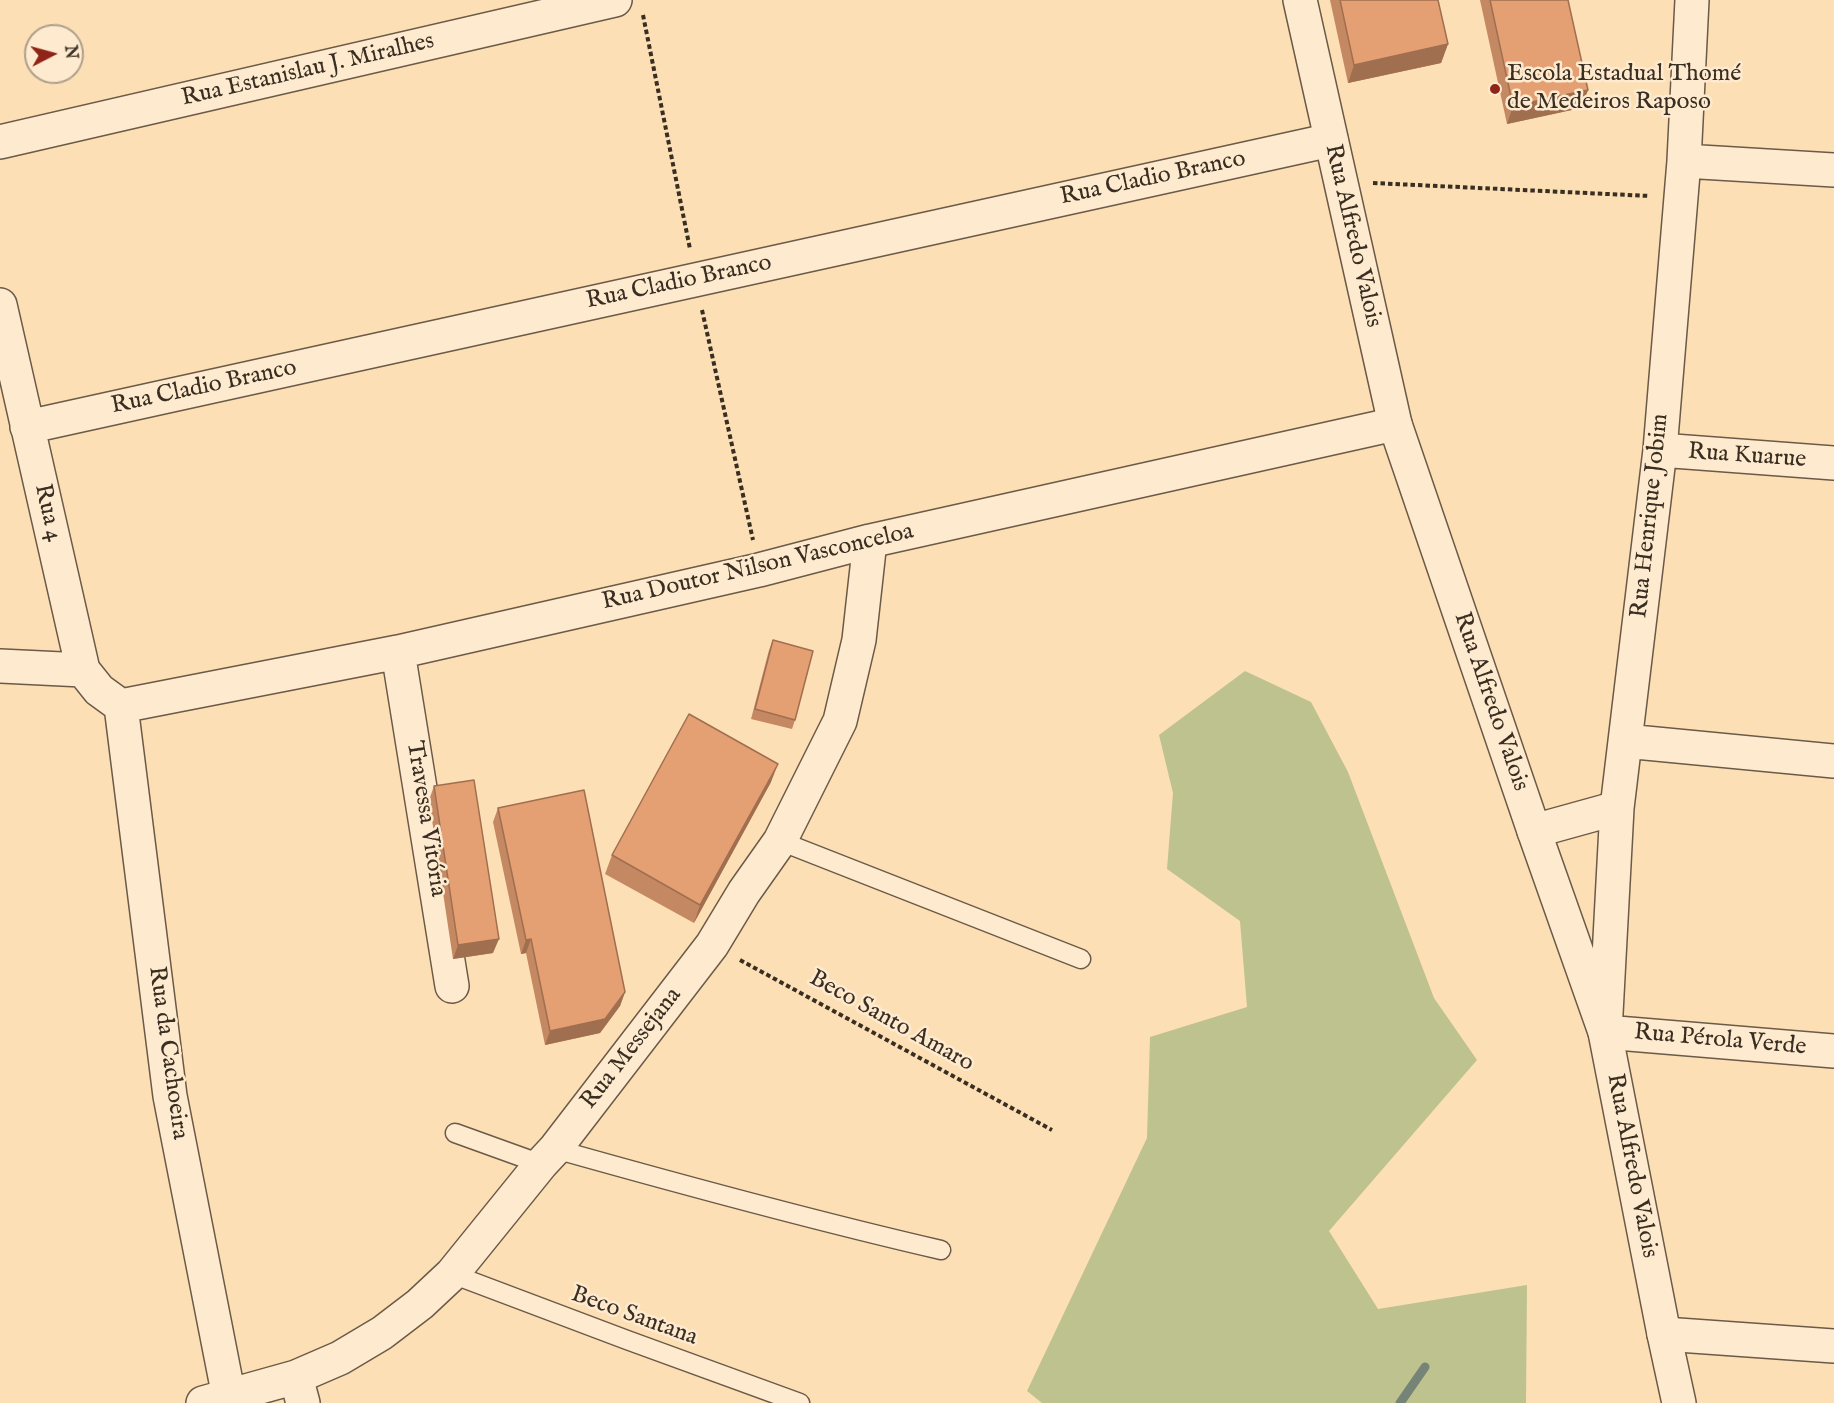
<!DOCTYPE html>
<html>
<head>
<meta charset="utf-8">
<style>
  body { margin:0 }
  #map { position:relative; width:1834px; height:1403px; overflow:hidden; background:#fddfb5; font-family:"IM FELL English",serif }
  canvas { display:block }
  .north { position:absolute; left:24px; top:24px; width:60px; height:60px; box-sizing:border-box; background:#feeacf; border:2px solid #af9f8a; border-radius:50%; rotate:84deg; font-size:16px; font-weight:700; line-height:24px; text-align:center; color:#392e22 }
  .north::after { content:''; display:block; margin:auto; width:21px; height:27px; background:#8f2418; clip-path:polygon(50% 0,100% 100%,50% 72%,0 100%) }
</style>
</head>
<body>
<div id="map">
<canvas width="1834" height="1403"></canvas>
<div class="north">N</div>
</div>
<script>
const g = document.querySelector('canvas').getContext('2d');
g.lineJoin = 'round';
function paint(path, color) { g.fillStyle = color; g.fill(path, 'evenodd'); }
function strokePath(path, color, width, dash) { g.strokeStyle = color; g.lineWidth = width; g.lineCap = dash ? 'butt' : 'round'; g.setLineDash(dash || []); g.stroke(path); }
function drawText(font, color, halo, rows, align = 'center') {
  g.font = font + ' "IM FELL English",serif'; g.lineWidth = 5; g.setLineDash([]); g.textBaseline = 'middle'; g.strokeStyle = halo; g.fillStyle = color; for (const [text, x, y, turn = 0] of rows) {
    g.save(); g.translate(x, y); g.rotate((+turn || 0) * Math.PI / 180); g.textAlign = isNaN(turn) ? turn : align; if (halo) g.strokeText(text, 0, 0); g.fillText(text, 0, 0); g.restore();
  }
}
const green = new Path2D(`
  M 1245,671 L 1311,702 L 1348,772 L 1434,998 L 1477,1060 L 1329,1231 L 1378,1309 L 1527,1285 L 1526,1403 L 1042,1403 L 1027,1391 L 1147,1138 L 1150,1037 L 1247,1007 L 1240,921 L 1167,869 L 1173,793 L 1159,735 Z`);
const stream = new Path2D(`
  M 1400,1403 L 1425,1367`);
const path = new Path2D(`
  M 643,15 L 690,249
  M 1373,183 L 1650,196
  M 702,310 L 753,540
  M 740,960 L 1052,1130`);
const service = new Path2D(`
  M 780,841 L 1081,959
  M 455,1133 L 541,1164
  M 555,1149 C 683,1185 811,1220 941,1250
  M 452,1274 L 627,1340 L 800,1403`);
const minor = new Path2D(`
  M 1692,0 L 1684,161 L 1660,450 L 1617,808 L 1605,1032 L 1834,1051
  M 0,142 L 615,0
  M 1684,161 L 1834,170
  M 0,305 L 83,670 L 99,690 L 121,706
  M 27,427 L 1331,140
  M 1660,450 L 1834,463
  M 398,652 L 452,986
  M 0,666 L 83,670
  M 121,706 L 398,652 L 759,570 L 870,541 L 1395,424
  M 121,706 L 170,1096 L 229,1397
  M 1625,741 L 1834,761
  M 1534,831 L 1617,808
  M 1664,1334 L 1834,1346
  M 296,1377 L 303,1403
  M 203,1403 L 296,1377 L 340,1358 L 382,1333 L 420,1304 L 452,1274 L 541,1164 L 555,1149 L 712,945 L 744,892 L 780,841 L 840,721 L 859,640 L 870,541`);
const tertiary = new Path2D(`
  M 1300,0 L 1395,424 L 1534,831 L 1605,1032 L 1664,1334 L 1679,1403`);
const wall = new Path2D(`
  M 1330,0 L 1438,0 L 1448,44 L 1441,63 L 1348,83 Z
  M 1480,0 L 1568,0 L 1588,90 L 1581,108 L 1507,124 Z
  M 773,640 L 795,720 L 792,729 L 751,719 L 769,650 Z
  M 771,782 L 694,923 L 605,874 L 612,855 Z
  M 434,786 L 493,953 L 453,959 L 429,800 Z
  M 498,808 L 625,992 L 620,1006 L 600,1033 L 545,1045 L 526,953 L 521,954 L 493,822 Z`);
const shadedWall = new Path2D(`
  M 1448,44 L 1441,63 L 1348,83 L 1354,65 Z
  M 1588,90 L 1581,108 L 1507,124 L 1513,106 Z
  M 778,764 L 771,782 L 694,923 L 700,905 Z
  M 499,939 L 493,953 L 453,959 L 458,945 Z
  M 531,939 L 526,953 L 521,954 L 526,940 Z
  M 625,992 L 620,1006 L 600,1033 L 545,1045 L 550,1031 Z`);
const building = new Path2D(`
  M 1340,0 L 1438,0 L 1448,44 L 1354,65 Z
  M 1490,0 L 1568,0 L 1588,90 L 1513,106 Z
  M 773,640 L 813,651 L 795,720 L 755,709 Z
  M 689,714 L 778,764 L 700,905 L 612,855 Z
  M 474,780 L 499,939 L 458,945 L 434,786 Z
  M 584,790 L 625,992 L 605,1019 L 550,1031 L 531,939 L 526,940 L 498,808 Z`);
const markers = [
  [1495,89,6,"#8f2418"]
];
const streetNames = [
  ["Rua Estanislau J. Miralhes",308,71,-13],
  ["Rua Cladio Branco",1153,179,-12],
  ["Rua Alfredo Valois",1352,236,77],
  ["Rua Cladio Branco",679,283,-12],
  ["Rua Cladio Branco",204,388,-12],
  ["Rua Kuarue",1747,457,4],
  ["Rua 4",47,513,77],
  ["Rua Henrique Jobim",1651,516,-84],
  ["Rua Doutor Nilson Vasconceloa",758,568,-13],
  ["Rua Alfredo Valois",1490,702,71],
  ["Travessa Vitória",425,819,81],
  ["Beco Santo Amaro",891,1022,29],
  ["Rua Pérola Verde",1720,1041,5],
  ["Rua Messejana",632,1049,-52],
  ["Rua da Cachoeira",167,1053,82],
  ["Rua Alfredo Valois",1631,1166,79],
  ["Beco Santana",634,1317,20]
];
const poiNames = [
  ["Escola Estadual Thomé",1507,75],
  ["de Medeiros Raposo",1507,103]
];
paint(green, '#bdc28f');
strokePath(stream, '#768377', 9);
strokePath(service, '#6a5a47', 21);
strokePath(minor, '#6a5a47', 36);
strokePath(tertiary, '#6a5a47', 36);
strokePath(path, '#392e22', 4, [4.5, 3]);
strokePath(service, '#feeacf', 18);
strokePath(minor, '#feeacf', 33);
strokePath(tertiary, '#feeacf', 33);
paint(wall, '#c48962');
paint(shadedWall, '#a06f50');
paint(building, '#e49f72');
strokePath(building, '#a06f50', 1.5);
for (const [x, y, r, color] of markers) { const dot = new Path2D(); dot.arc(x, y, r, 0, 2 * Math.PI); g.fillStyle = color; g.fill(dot); strokePath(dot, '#feeacf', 2); }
drawText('24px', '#392e22', '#feeacf', streetNames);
drawText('24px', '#392e22', '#feeacf', poiNames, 'left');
</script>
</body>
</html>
